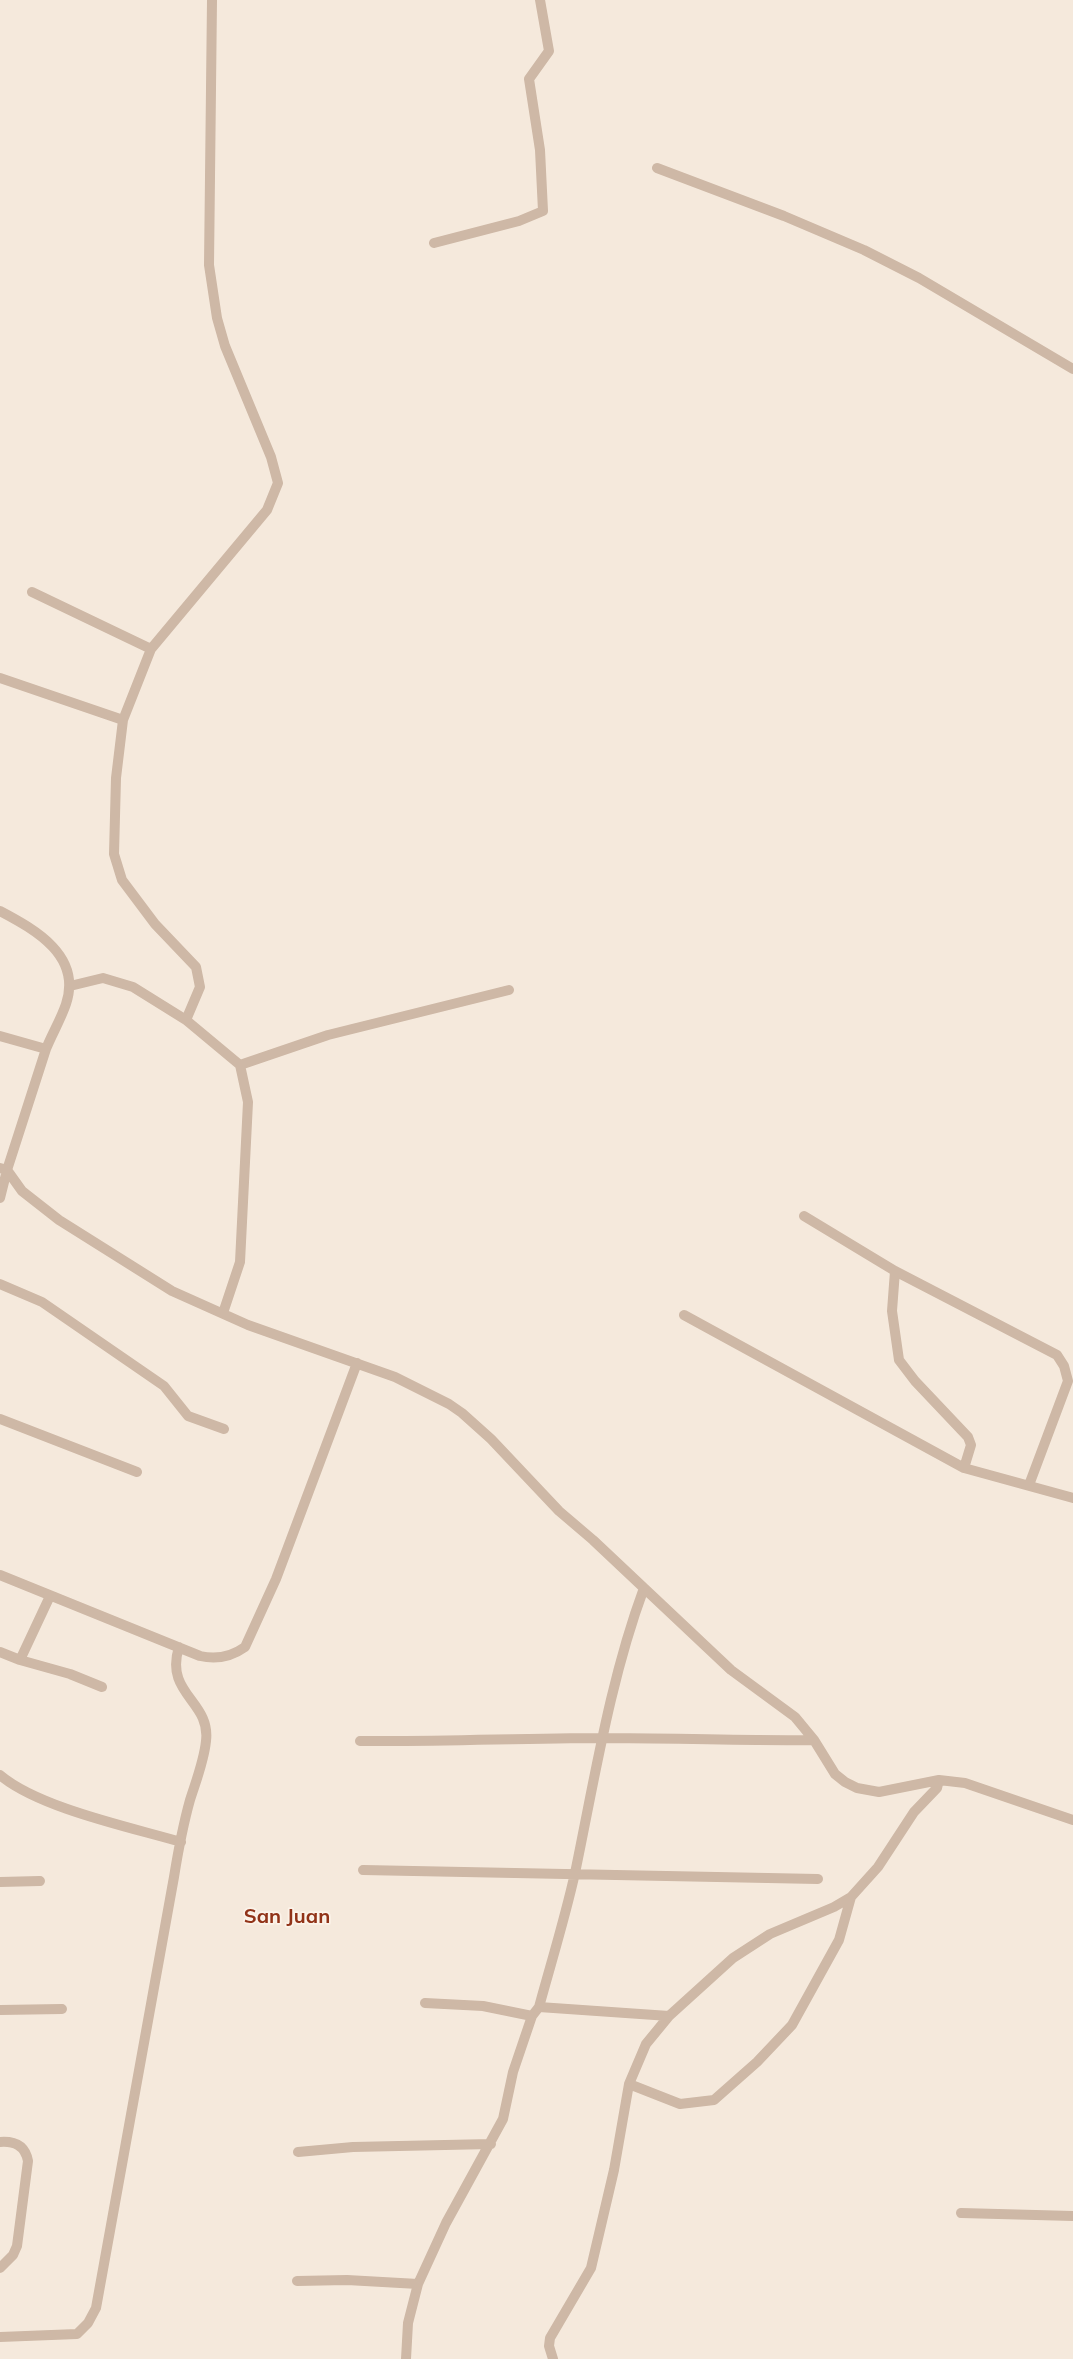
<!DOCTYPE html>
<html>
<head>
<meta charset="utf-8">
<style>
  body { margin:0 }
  canvas { display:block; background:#f5e9dc }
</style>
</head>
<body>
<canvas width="1073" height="2359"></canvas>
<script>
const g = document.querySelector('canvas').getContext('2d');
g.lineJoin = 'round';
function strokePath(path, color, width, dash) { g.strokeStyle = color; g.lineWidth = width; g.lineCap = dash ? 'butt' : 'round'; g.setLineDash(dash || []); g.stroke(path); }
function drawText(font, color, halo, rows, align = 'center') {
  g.font = font + ' Mulish,sans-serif'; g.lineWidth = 3.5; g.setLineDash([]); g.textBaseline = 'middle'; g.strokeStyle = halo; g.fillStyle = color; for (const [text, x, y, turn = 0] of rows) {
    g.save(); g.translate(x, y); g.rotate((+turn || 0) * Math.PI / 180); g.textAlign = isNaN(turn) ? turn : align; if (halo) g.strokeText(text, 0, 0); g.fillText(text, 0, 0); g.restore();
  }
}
const street = new Path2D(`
  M 657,168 L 784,216 L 864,250 L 919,278 L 1073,369
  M 434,243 L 519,221 L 543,211 L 540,150 L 529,79 L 549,51 L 540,0
  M 32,592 L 151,649
  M 0,678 L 123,720
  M 0,911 C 36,930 82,956 66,1004 C 61,1019 52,1034 46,1049 L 0,1036
  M 70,986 L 103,978 L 133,987 L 186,1020 L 240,1065 L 248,1102 L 240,1262 L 223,1313
  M 186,1020 L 200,987 L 196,967 L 155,924 L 122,880 L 114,854 L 116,778 L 123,720 L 151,649 L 267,510 L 278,483 L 271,457 L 225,346 L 217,318 L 209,265 L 212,0
  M 240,1065 L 328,1035 L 509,990
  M 0,1168 L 7,1170 L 22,1191 L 59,1220 L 172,1291 L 248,1325 L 395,1377 L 449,1404 L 462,1413 L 491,1439 L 559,1511 L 593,1540 L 731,1670 L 795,1717 L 814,1740 L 835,1774 L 845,1782 L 857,1788 L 879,1792 L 939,1780 L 965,1783 L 1073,1820
  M 0,1198 L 7,1170 L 46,1049
  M 804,1216 L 895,1271 L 1057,1355 L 1064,1366 L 1068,1381 L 1029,1485
  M 895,1271 L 892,1311 L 899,1360 L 915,1381 L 968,1437 L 971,1445 L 964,1468
  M 0,1284 L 42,1302 L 164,1386 L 188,1416 L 224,1429
  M 684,1315 L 964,1468 L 1073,1498
  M 0,1419 L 137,1472
  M 0,1575 L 200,1656 C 217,1660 231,1657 245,1647 L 276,1579 L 357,1363
  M 0,1652 L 20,1660 L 70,1674 L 102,1687
  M 20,1660 L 50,1596
  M 360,1741 C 441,1742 522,1738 602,1738 C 673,1738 743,1741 814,1740
  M 0,1775 C 39,1808 130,1827 181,1842
  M 363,1870 L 818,1879
  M 0,1882 L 40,1881
  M 425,2003 L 483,2006 L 532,2016
  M 539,2007 L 669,2016
  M 0,2010 L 62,2009
  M 629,2084 L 680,2104 L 714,2100 L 757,2062 L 792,2025 L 839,1940 L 851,1897
  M 0,2142 C 14,2141 25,2145 28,2161 L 17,2246 L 13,2255 L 0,2268
  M 298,2152 L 353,2147 L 491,2144
  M 961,2213 L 1073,2216
  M 297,2281 L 347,2280 L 418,2284
  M 0,2337 L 77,2334 L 88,2323 L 96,2308 C 122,2165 147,2021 174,1877 C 178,1852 183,1825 190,1800 C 196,1781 204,1761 206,1741 C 211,1701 164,1694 179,1647
  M 406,2359 L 408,2323 L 418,2284 L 446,2223 L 503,2119 L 513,2072 L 532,2016 L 539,2007 C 551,1963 565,1918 575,1873 C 595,1777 610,1680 644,1588
  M 553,2359 L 549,2346 L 550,2338 L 591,2268 L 614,2170 L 629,2084 L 646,2044 L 669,2016 L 733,1958 L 770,1934 L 834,1907 L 851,1897 L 878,1867 L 914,1812 L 937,1788 L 939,1780`);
const townNames = [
  ["San Juan",287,1917]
];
strokePath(street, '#ceb8a6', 10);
drawText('bold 20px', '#913318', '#fcf3e9', townNames);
</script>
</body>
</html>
